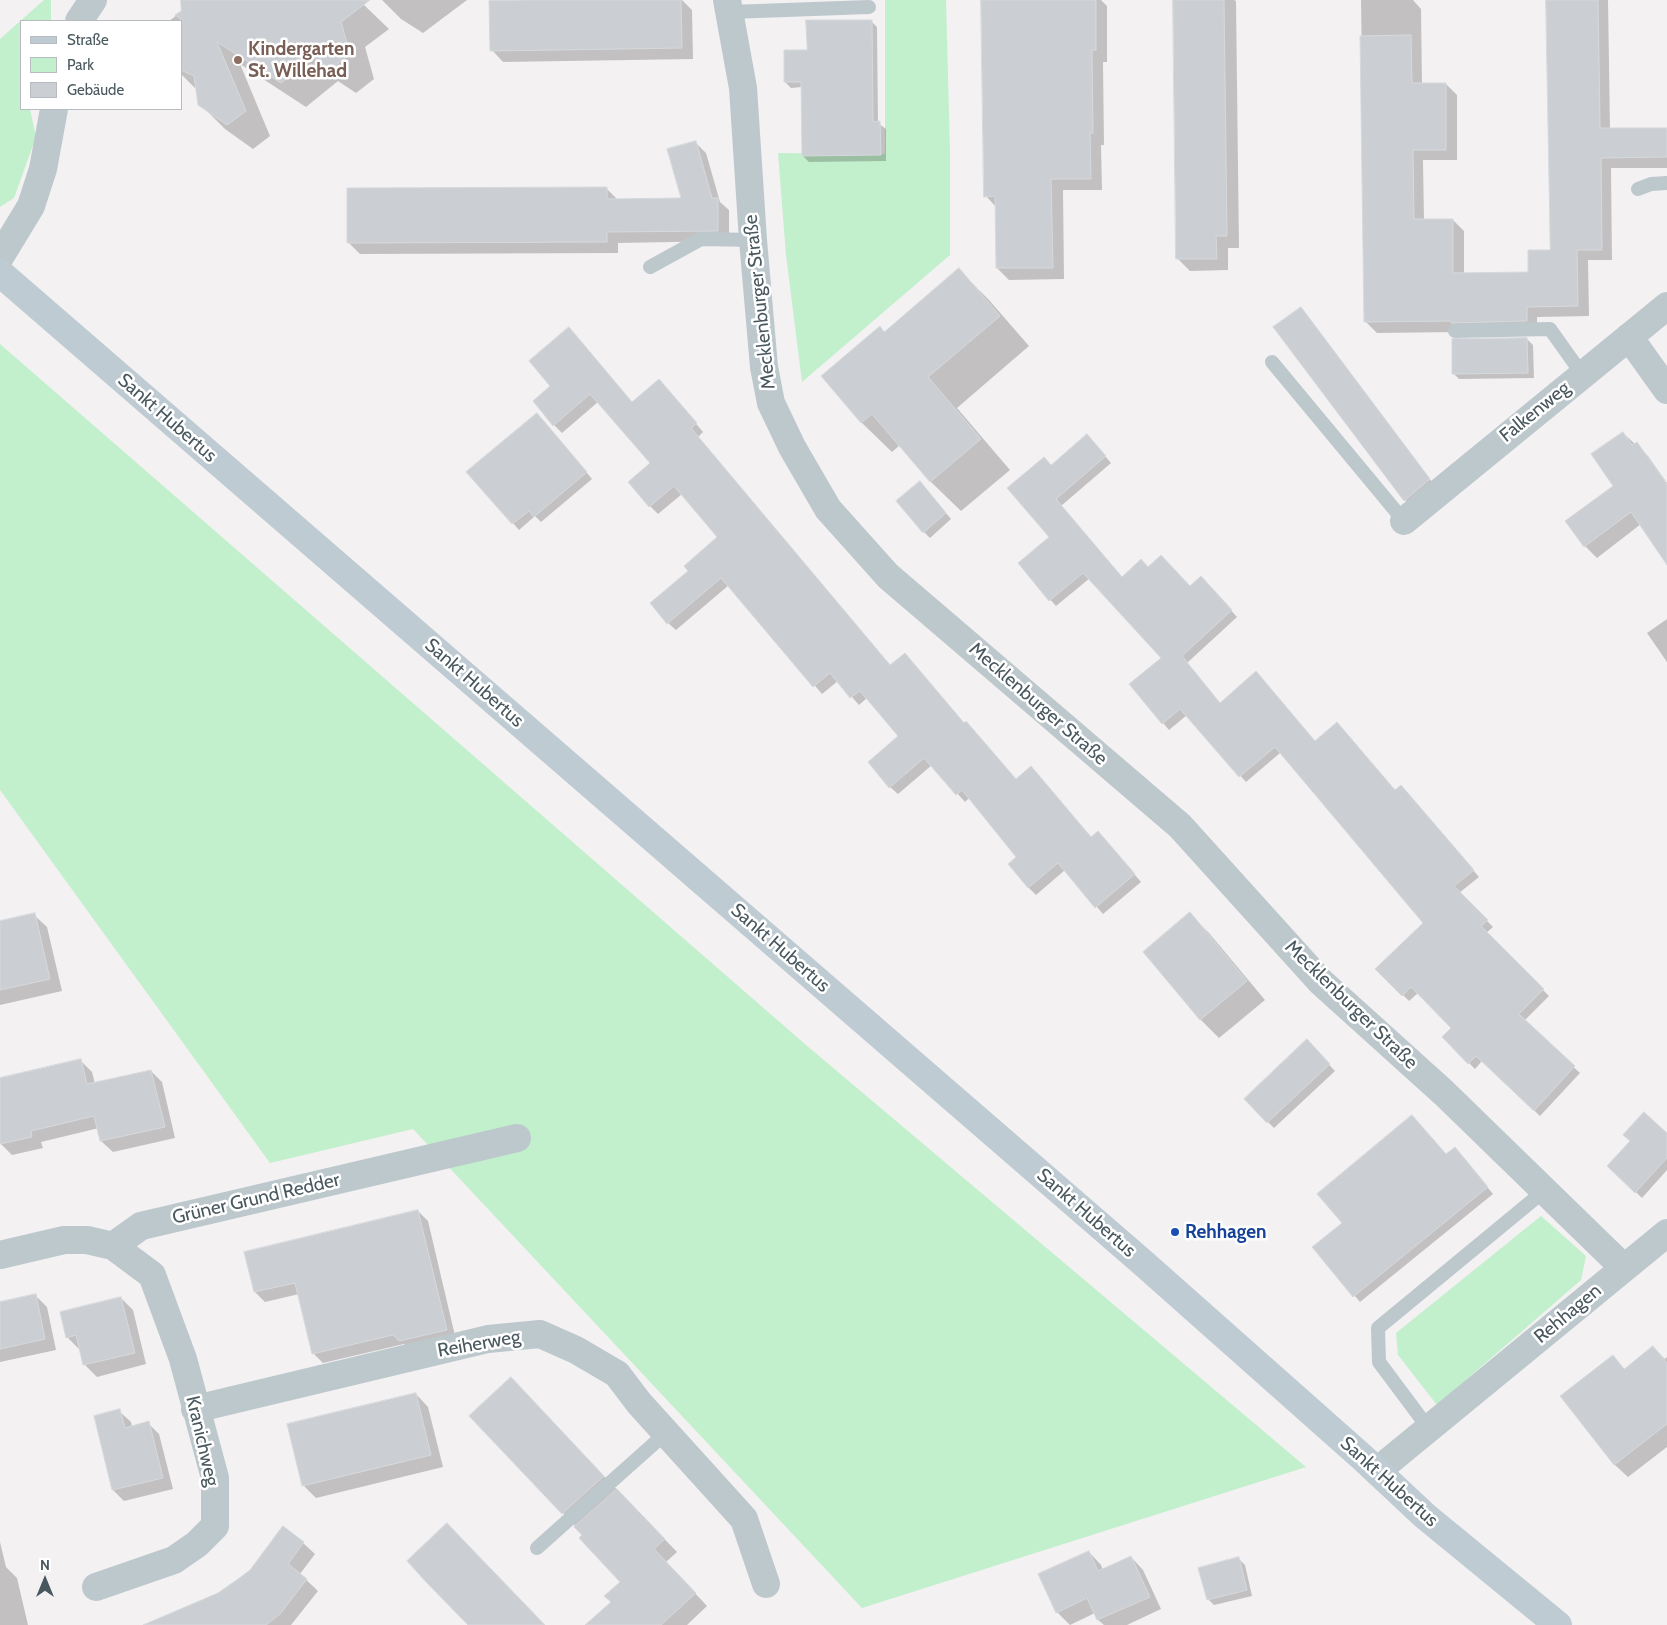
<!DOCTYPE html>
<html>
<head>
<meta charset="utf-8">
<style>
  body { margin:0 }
  #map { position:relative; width:1667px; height:1625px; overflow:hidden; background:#f3f1f2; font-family:Cabin,sans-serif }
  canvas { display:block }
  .legend { position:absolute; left:20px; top:20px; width:162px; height:90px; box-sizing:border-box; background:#fff; border:1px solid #b6bcbf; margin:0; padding:6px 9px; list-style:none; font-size:15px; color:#49585e }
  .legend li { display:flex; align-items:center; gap:10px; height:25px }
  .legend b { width:25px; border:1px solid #b6bcbf }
  .north { position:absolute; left:20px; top:1555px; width:50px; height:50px; -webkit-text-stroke:4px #fff; paint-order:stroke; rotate:0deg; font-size:14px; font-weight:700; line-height:20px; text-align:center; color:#49585e }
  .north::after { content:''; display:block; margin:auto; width:18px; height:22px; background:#49585e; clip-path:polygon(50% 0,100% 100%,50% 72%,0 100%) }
</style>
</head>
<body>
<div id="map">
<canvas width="1667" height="1625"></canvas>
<ul class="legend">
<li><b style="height:6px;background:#becbd2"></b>Straße</li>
<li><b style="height:14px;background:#c2efcc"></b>Park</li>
<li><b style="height:14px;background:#cbcfd3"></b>Gebäude</li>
</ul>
<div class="north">N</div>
</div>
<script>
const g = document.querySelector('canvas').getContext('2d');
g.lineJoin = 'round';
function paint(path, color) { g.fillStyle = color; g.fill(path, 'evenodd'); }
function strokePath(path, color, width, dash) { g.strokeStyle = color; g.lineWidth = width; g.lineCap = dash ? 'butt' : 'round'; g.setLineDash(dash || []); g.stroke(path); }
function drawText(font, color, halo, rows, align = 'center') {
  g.font = font + ' Cabin,sans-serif'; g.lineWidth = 5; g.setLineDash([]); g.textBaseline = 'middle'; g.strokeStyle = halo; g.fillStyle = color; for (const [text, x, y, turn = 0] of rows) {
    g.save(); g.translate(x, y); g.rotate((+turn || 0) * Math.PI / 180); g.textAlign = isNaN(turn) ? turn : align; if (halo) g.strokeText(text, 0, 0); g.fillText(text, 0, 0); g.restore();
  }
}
const green = new Path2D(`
  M 44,0 L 51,0 L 51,21 L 21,21 L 21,109 L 30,109 L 36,137 L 14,198 L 0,207 L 0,39 Z
  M 885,0 L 946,0 L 950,153 L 950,255 L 802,382 L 786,255 L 778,153 L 885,154 Z
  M 0,344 L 806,1045 L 1306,1467 L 862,1608 L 413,1129 L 270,1163 L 0,790 Z
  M 1541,1216 L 1586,1256 L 1581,1280 L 1437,1405 L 1398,1355 L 1396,1333 Z`);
const shadow = new Path2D(`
  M 197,0 L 357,0 L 364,5 L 389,29 L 365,47 L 374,79 L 356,93 L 338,81 L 306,107 L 240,64 L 270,136 L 253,149 L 225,129 L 200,104 L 196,89 L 181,74 L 181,21 L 169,21 Z
  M 382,0 L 467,0 L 423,33 L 401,19 Z
  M 593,0 L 682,0 L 692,10 L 693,59 L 503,62 L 492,50 Z
  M 983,0 L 1101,0 L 1107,6 L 1107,62 L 1103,62 L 1104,145 L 1101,145 L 1102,190 L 1063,190 L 1064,279 L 1009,280 L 997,268 L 996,207 L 986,196 Z
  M 1175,0 L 1234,0 L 1236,1 L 1239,248 L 1228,248 L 1228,270 L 1190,271 L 1178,259 Z
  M 1361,0 L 1413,0 L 1421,9 L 1422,84 L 1446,84 L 1457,95 L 1457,160 L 1423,160 L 1424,220 L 1453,220 L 1464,231 L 1464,274 L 1530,273 L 1551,252 L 1547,0 L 1608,0 L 1610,129 L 1667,129 L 1667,168 L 1611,168 L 1612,260 L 1588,260 L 1589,316 L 1537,317 L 1537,331 L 1377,333 L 1366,322 Z
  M 871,21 L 877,27 L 878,123 L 886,129 L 886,161 L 809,162 L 803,156 L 802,87 L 791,88 L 785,82 L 808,51 Z
  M 695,142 L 706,153 L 720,202 L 729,210 L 729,241 L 618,243 L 618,253 L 360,254 L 348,242 L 606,188 L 618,200 L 683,199 Z
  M 959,270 L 989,300 L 1029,346 L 957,408 L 1010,470 L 961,511 L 931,482 L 900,445 L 892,452 L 862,423 L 823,376 L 885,333 Z
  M 1301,308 L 1435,486 L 1411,506 L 1405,500 Z
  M 1527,339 L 1533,345 L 1534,378 L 1459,379 L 1453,373 Z
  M 531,361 L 632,403 L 666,388 L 703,432 L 698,437 L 891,666 L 905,654 L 965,724 L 1016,780 L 1031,768 L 1092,838 L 1098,832 L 1141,882 L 1103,914 L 1065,870 L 1036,895 L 1028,887 L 1018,857 L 969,798 L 965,802 L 932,765 L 898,794 L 890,787 L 900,737 L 867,698 L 859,705 L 838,681 L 822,694 L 729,585 L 676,630 L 668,623 L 690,571 L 719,538 L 682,494 L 658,514 L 650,506 L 630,482 L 651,464 L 598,402 L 562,433 L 554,425 L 552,387 Z
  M 543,420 L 592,479 L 541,522 L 535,516 L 519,530 L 468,472 Z
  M 1623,433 L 1648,456 L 1667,483 L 1667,537 L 1641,524 L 1597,558 L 1585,546 L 1615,486 Z
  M 1093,442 L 1111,463 L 1061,506 L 1123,578 L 1148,568 L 1190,588 L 1207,584 L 1237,617 L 1187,663 L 1221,704 L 1315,742 L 1395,791 L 1407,793 L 1479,877 L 1459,893 L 1493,927 L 1486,933 L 1549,996 L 1524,1021 L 1580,1073 L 1540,1116 L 1482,1061 L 1475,1069 L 1469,1063 L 1453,1028 L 1418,993 L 1409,1001 L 1377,969 L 1424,923 L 1280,753 L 1246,782 L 1187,715 L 1169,730 L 1131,685 L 1163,658 L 1090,578 L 1056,606 L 1019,564 L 1050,537 L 1051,466 Z
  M 926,489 L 951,519 L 930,538 L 924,532 Z
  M 1667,619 L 1667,662 L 1647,633 Z
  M 1190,914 L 1209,933 L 1265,1000 L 1219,1038 L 1201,1020 L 1144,952 Z
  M 34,915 L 47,927 L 62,991 L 0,1005 L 0,923 Z
  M 1307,1041 L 1335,1071 L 1274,1128 L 1245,1099 Z
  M 81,1061 L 92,1072 L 95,1084 L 151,1071 L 162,1082 L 175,1138 L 113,1152 L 101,1141 L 99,1128 L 41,1142 L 43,1148 L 12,1155 L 1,1144 L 0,1139 L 0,1079 Z
  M 1667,1135 L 1667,1170 L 1642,1198 L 1609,1166 L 1631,1141 Z
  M 1461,1155 L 1493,1194 L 1360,1302 L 1314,1247 L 1446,1156 Z
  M 418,1211 L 428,1221 L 456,1340 L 410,1351 L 404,1344 L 323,1363 L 313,1353 L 299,1294 L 265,1302 L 255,1292 Z
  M 35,1295 L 47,1307 L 56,1350 L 0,1362 L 0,1303 Z
  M 121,1298 L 133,1310 L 146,1364 L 97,1377 L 85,1365 L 81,1349 L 79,1349 L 67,1337 Z
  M 1653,1347 L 1665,1359 L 1667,1357 L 1667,1447 L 1628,1477 L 1615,1465 L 1562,1396 L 1612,1357 L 1625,1370 Z
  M 523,1392 L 677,1552 L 666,1562 L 707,1606 L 687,1625 L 634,1625 L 621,1582 L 576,1527 L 563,1513 Z
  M 416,1394 L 428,1407 L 443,1467 L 316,1498 L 303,1485 Z
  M 119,1411 L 131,1422 L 132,1427 L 148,1423 L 159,1434 L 173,1489 L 124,1501 L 113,1490 Z
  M 283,1528 L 303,1543 L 315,1554 L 300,1574 L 318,1591 L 291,1625 L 210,1625 L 219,1594 L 251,1571 Z
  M 0,1542 L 6,1567 L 17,1578 L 28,1625 L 0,1625 Z
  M 1089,1552 L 1101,1565 L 1103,1570 L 1131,1557 L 1143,1570 L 1161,1609 L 1127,1625 L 1104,1625 L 1098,1620 L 1095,1613 L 1070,1625 L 1057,1612 Z
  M 1239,1559 L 1245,1565 L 1252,1596 L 1214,1605 L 1208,1599 Z`);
const building = new Path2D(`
  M 181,0 L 370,0 L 341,22 L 350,54 L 331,69 L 313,57 L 281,83 L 217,42 L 246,111 L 227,125 L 198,105 L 194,76 L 181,70 L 181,19 L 175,15 L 181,11 Z
  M 525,0 L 681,0 L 682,48 L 490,51 L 489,1 Z
  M 981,0 L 1096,0 L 1096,50 L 1092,50 L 1093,133 L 1090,133 L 1091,179 L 1051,179 L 1053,268 L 996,268 L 995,196 L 984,197 Z
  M 1173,0 L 1224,0 L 1227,236 L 1216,236 L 1217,259 L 1176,259 Z
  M 1546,0 L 1598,0 L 1600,128 L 1667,128 L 1667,157 L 1601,158 L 1602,250 L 1577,250 L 1578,306 L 1527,307 L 1527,321 L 1451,323 L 1451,321 L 1364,322 L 1360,36 L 1411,35 L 1412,83 L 1446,83 L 1446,150 L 1413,150 L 1414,219 L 1453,219 L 1453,273 L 1528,272 L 1528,250 L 1550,250 Z
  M 806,20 L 872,20 L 873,122 L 880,121 L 881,155 L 802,156 L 801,82 L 784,82 L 784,50 L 807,50 Z
  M 696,141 L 712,198 L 718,198 L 718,231 L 607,232 L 607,242 L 347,243 L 347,188 L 607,187 L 607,199 L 681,198 L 667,149 Z
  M 959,268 L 1000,316 L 928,377 L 981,439 L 930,482 L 872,414 L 861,423 L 821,376 L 880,326 L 884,332 Z
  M 1301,307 L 1430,479 L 1404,501 L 1273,327 Z
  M 569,327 L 632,402 L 659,379 L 697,423 L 691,428 L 890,665 L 905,653 L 964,723 L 966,721 L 1016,779 L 1031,766 L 1091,837 L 1098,831 L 1135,874 L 1095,908 L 1058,863 L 1028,888 L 1008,864 L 1016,857 L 962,790 L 956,795 L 924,758 L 889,788 L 868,762 L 898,736 L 860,691 L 850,698 L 830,673 L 813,687 L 721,578 L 667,624 L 650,603 L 688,571 L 684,566 L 717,537 L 674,486 L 649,507 L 628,482 L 650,463 L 590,394 L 553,426 L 533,401 L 550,386 L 529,361 Z
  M 1527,338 L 1528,373 L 1452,374 L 1452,339 Z
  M 537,413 L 587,472 L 534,517 L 529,511 L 512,524 L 466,472 Z
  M 1623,432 L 1632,445 L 1637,442 L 1667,484 L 1667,565 L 1631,512 L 1584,547 L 1565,521 L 1613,486 L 1591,454 Z
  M 1087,434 L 1106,456 L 1056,499 L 1122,577 L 1141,559 L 1148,567 L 1161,555 L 1190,586 L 1201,576 L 1232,610 L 1182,656 L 1220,703 L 1256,671 L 1315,741 L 1337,722 L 1395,790 L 1401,785 L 1474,870 L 1454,886 L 1488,920 L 1481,926 L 1544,989 L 1519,1014 L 1575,1066 L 1534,1111 L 1476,1056 L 1468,1064 L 1442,1037 L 1451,1028 L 1411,987 L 1402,996 L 1375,969 L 1423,923 L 1275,747 L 1239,777 L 1180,709 L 1162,724 L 1129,684 L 1161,658 L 1083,573 L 1049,601 L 1018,563 L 1049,537 L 1007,488 L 1044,457 L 1051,465 Z
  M 920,481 L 946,513 L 923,533 L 896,501 Z
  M 1190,912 L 1247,981 L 1200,1020 L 1143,952 Z
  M 35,913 L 50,979 L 0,990 L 0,921 Z
  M 1307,1039 L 1330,1064 L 1267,1123 L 1244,1099 Z
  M 81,1059 L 87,1084 L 151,1070 L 165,1127 L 100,1141 L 94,1116 L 31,1131 L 32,1137 L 0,1144 L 0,1078 Z
  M 1644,1112 L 1667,1133 L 1667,1158 L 1635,1193 L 1607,1166 L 1630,1141 L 1623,1135 Z
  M 1412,1115 L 1446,1154 L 1455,1147 L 1488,1187 L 1353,1297 L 1312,1247 L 1342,1223 L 1317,1194 Z
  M 418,1210 L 447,1330 L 399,1341 L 393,1335 L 312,1354 L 295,1283 L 254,1292 L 244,1252 Z
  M 36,1294 L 45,1339 L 0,1349 L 0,1302 Z
  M 121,1297 L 135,1353 L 83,1365 L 76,1335 L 66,1338 L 60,1312 Z
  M 1653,1346 L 1667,1363 L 1667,1424 L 1614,1465 L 1560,1396 L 1613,1355 L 1624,1369 Z
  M 511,1377 L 604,1476 L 562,1514 L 469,1416 Z
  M 416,1393 L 431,1455 L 302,1486 L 287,1424 Z
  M 120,1409 L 125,1428 L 149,1421 L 163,1478 L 112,1490 L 94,1416 Z
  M 617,1489 L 665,1539 L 654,1549 L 696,1593 L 661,1625 L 585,1625 L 611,1602 L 604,1596 L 620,1582 L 579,1538 L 582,1535 L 574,1527 Z
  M 447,1523 L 466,1543 L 545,1625 L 468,1625 L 426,1582 L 407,1561 Z
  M 283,1526 L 304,1542 L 288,1564 L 307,1579 L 280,1614 L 266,1625 L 143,1625 L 218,1593 L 238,1579 L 250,1570 Z
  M 1089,1551 L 1098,1571 L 1131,1556 L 1150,1597 L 1097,1620 L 1087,1598 L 1056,1613 L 1038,1574 Z
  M 1239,1557 L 1247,1590 L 1207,1600 L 1198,1568 Z`);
const lane = new Path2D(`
  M 730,12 L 869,7
  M 1638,189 L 1651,184 L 1667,183
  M 650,267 L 701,239 L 753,240
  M 1455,331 L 1550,329 L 1582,374
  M 1272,362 L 1404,521
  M 1429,1429 L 1379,1362 L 1378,1328 L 1544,1191
  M 537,1548 L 667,1432`);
const street = new Path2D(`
  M 727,0 L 743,88 L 753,240 L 764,367 L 771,403 L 792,447 L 828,509 L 888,576 L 1180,826 L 1321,982 L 1444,1093 L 1624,1268
  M 79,21 L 93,0
  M 0,257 L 31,206 L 43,169 L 54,109
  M 1629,337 L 1667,390
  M 1404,521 L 1667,306
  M 113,1246 L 141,1226 L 517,1138
  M 0,1255 L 64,1240 L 87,1240 L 113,1246 L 152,1275 L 183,1359 L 215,1478 L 215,1526 L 197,1544 L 174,1560 L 96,1587
  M 195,1409 L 488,1339 L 540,1334 L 576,1350 L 617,1374 L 639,1403 L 744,1519 L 766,1584
  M 1377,1471 L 1667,1233`);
const secondary = new Path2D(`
  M 0,273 L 1142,1262 L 1363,1458 L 1425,1516 L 1558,1625`);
const markers = [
  [238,60,5,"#8d6e63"],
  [1175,1232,5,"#1a4fb4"]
];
const educationNames = [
  ["Kindergarten",248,49],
  ["St. Willehad",248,71]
];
const streetNames = [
  ["Mecklenburger Straße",760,302,-96],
  ["Falkenweg",1535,412,-39],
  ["Sankt Hubertus",167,418,41],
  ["Sankt Hubertus",474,683,41],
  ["Mecklenburger Straße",1038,704,41],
  ["Sankt Hubertus",780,948,41],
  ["Mecklenburger Straße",1351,1005,44],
  ["Grüner Grund Redder",256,1199,-13],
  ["Sankt Hubertus",1086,1213,41],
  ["Rehhagen",1568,1314,-40],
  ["Reiherweg",479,1344,-10],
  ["Kranichweg",202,1441,77],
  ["Sankt Hubertus",1389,1482,42]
];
const transitNames = [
  ["Rehhagen",1185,1232]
];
paint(green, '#c2efcc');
paint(shadow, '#0003');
paint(building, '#cbcfd3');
strokePath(building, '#d6d9dc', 1);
strokePath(lane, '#bdc8cd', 14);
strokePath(street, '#bdc8cd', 28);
strokePath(secondary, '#becbd2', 28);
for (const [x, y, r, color] of markers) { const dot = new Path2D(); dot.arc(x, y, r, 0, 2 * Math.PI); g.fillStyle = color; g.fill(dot); strokePath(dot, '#fff', 2); }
drawText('bold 19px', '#785e54', '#fff', educationNames, 'left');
drawText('19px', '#49585e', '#fff', streetNames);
drawText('bold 19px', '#164399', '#fff', transitNames, 'left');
</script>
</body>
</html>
